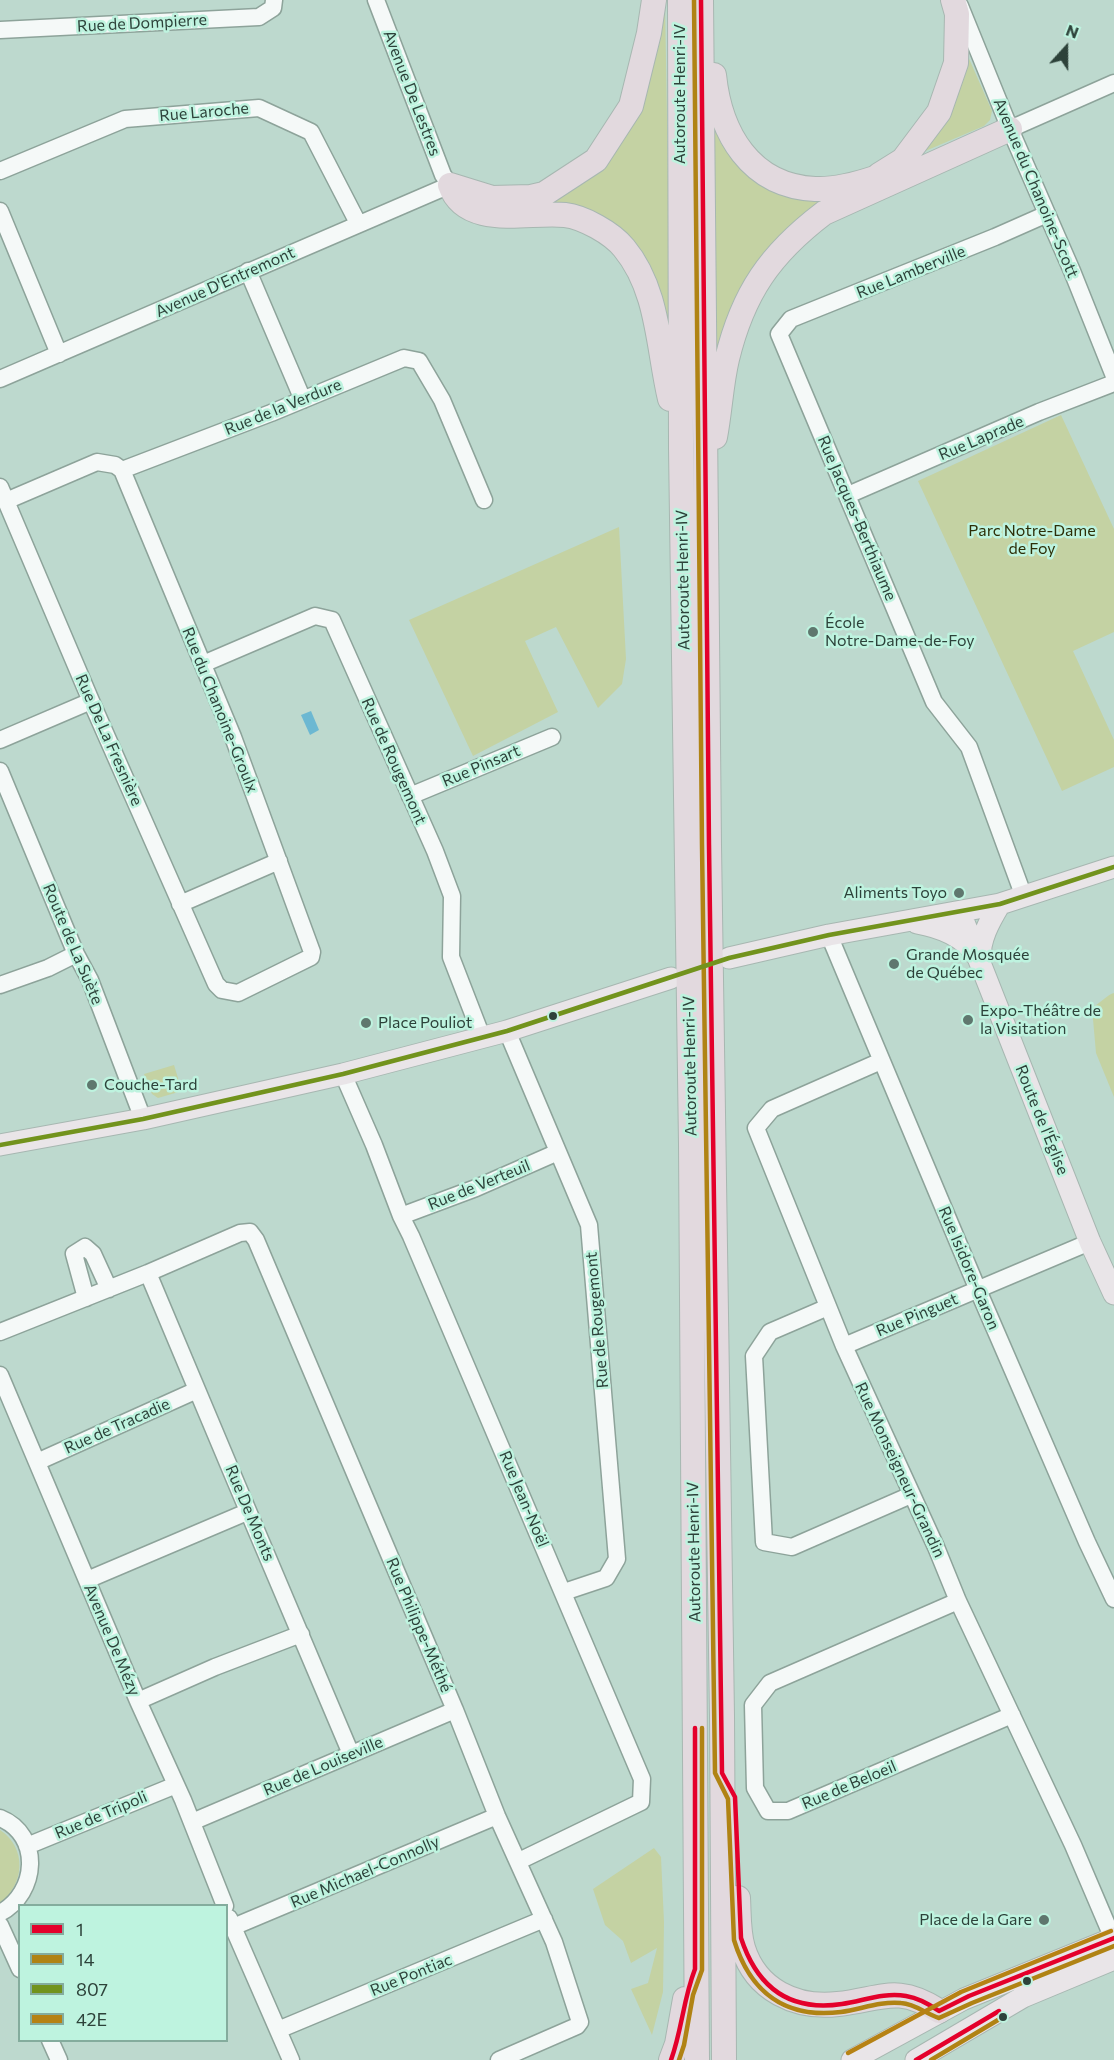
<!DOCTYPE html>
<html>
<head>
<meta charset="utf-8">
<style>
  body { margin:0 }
  #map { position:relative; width:1114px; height:2060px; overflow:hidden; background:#bdd9ce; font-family:Commissioner,sans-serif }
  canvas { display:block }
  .legend { position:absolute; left:18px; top:1904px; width:210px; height:138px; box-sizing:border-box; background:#bef3df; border:2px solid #84ac9d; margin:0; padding:8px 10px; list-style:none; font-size:18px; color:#2d423a }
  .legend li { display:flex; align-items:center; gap:12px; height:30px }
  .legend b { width:30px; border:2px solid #84ac9d }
  .north { position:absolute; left:1036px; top:18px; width:60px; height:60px; -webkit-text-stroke:4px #bef3df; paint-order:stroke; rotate:21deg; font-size:16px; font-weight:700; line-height:24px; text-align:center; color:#2d423a }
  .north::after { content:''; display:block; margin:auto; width:21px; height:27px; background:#2d423a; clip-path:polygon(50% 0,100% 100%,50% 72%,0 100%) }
</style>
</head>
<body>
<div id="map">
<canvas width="1114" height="2060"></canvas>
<ul class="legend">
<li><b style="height:8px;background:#e4002b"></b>1</li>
<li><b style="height:8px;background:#b08314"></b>14</li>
<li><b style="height:8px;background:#72931d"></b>807</li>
<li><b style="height:8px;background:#b68214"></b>42E</li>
</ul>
<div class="north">N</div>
</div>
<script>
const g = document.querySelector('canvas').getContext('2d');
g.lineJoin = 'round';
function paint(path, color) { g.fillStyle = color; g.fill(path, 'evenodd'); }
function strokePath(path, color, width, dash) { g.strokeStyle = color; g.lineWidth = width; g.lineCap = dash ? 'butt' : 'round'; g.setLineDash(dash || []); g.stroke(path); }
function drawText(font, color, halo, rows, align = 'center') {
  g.font = font + ' Commissioner,sans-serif'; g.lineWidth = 5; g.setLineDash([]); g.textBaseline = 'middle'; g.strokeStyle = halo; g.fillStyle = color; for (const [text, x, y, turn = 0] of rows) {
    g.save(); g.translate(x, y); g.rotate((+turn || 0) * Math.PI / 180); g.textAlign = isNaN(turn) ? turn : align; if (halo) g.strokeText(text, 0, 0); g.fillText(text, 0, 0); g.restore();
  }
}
const green = new Path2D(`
  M 665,0 L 671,363 L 642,263 L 531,203 L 605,159 Z
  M 967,54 L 992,111 L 990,120 L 984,126 L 923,152 Z
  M 714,110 L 731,149 L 839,193 L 797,226 L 716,392 Z
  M 1061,415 L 1114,529 L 1114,632 L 1073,651 L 1114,740 L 1114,767 L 1062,791 L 918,481 Z
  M 619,527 L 626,659 L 622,684 L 598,708 L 556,627 L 525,641 L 558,712 L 473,756 L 409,620 Z
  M 1114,993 L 1114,1097 L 1096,1053 L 1092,1008 C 1099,1004 1108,994 1114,993 Z
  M 174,1065 L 182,1091 L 158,1098 L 152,1094 L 144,1074 Z
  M 0,1830 C 27,1848 25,1884 0,1903 Z
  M 654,1848 L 661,1857 L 664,1922 L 663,1992 L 652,2035 L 631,1989 L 648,1983 L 657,1948 L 631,1963 L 623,1941 L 605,1925 L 593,1889 Z`);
const water = new Path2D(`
  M 311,711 L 319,730 L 310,735 L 301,715 Z`);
const minor = new Path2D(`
  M 960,6 L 1010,129 L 1072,271 L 1114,376
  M 0,30 L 259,17 L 273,8 L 274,0
  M 1010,129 L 1114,83
  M 0,171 L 125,119 L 259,108 L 311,132 L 358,223
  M 0,211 L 59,354
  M 248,271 L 303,400
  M 0,379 L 450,185 L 443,175 L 376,0
  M 0,487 L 91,701 L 216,984 L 222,990 L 238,993 L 311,957 L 312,952 L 233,737 L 122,470
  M 848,495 L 1039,412 L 1114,383
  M 6,501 L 97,462 L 115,465 L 122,470 L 271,413 L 404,358 L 419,361 L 442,400 L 484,500
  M 203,664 L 315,616 L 332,620 L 435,851 L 452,896 L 451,957 L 482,1037
  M 0,740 L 91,701
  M 0,771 L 76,954 L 90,980 L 143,1119
  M 410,796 L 552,737
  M 1024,897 L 969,747 L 934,702 L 779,334 L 791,319 L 995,237 L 1047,214
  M 180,904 L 279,861
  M 829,935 L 978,1290 L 1087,1542 L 1114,1599
  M 0,985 L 48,968 L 76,954
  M 507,1031 L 589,1225 L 617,1559 L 606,1578 L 564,1592
  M 881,1061 L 772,1109 L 756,1128 L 844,1346 L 936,1547 L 958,1601 L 1073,1845 L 1114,1941
  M 343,1074 L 374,1145 L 401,1216 L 411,1236 L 642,1779 L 641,1802 L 519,1861
  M 401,1216 L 476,1188 L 558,1152
  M 148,1273 C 215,1434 283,1593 351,1754
  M 86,1298 L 74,1254 L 85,1247 L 93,1254 L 109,1289
  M 828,1307 L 770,1332 L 754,1356 L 764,1542 L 792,1547 L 911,1495
  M 0,1332 L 148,1273 L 240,1233 L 250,1232 L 256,1240 L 455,1710 L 497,1816 L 554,1942 L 580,2022 L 577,2026 L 499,2060
  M 844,1346 L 1090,1242
  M 0,1375 L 138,1701 L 183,1800 L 225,1906
  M 37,1462 L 197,1390
  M 87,1580 L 247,1512
  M 958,1601 L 770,1683 L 753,1705 L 755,1788 L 768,1811 L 788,1811 L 1012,1715
  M 138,1701 L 215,1667 L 301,1634
  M 0,1818 C 42,1835 38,1893 0,1913
  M 192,1822 L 455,1710
  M 27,1846 L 176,1785
  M 229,1918 L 291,2060
  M 0,1925 L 20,1969
  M 233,1927 L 497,1816
  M 278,2030 L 544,1919
  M 50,2040 L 59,2060`);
const major = new Path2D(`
  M 960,912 L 1090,1242 L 1114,1294
  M 917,923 C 939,927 962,935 975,954
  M 729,958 L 829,935 L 1000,904 L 1114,867
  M 980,961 C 979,940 989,922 1000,904
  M 0,1145 L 143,1119 L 343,1074 L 507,1031 L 671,978
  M 852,2060 L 964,1999 L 1114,1938
  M 916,2060 L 1023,1997 L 1114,1959`);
const highway = new Path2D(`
  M 680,0 L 681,448 L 691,1144 L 697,2060
  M 701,0 L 709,845 L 722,1716 L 724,2060
  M 714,75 C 720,133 750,186 815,189 C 834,190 857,184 875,178
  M 879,175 L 903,160 L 939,112 L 956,63 L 957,14 L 953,0
  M 450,185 C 466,230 528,211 565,215 C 583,217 612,233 624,248 C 659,290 658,349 670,399
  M 450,185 L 492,198 L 531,197 L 544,194 L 596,160 L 631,106 L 649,33 L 654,0
  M 715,437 C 720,411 721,384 727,359 C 743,293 770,254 824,213 L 1010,129
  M 738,1898 C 739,1915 738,1932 743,1948 C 756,1990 796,2009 838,2004 C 882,1999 897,1984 939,2011
  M 671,2060 L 677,2044 L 685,1999`);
const bus1 = new Path2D(`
  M 701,0 L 709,845 L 722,1773 L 735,1797 L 741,1938 C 757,1987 789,2012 842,2004 C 863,2001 884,1992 906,1996 C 918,1998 929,2004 939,2011 L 969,1996 L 1114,1938
  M 671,2060 C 682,2030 683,2000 695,1969 L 695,1728
  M 916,2060 L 999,2011`);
const bus2 = new Path2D(`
  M 694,0 L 702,845 L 715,1773 L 728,1799 L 734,1940 C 750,1992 785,2019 841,2012 C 862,2009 880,2001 901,2003 C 916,2004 926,2014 939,2018 L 972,2003 L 1114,1946
  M 679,2060 L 684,2045 L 693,1995 L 702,1970 L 702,1728
  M 931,2060 L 1003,2017`);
const bus3 = new Path2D(`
  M 0,1145 L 143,1119 L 343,1074 L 507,1031 L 729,958 L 829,935 L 1000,904 L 1114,867`);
const bus4 = new Path2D(`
  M 848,2053 L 961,1992 L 1111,1931`);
const markers = [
  [813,632,6,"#5f776e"],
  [959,893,6,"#5f776e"],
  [894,964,6,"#5f776e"],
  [553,1016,5,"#2d423a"],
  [968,1020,6,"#5f776e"],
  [366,1023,6,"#5f776e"],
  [92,1085,6,"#5f776e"],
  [1044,1920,6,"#5f776e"],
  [1027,1981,5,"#2d423a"],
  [1003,2017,5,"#2d423a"]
];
const streetNames = [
  ["Rue de Dompierre",142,23,-3],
  ["Avenue De Lestres",412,93,69],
  ["Autoroute Henri-IV",680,94,-90],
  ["Rue Laroche",204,112,-5],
  ["Avenue du Chanoine-Scott",1036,188,67],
  ["Rue Lamberville",911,272,-22],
  ["Avenue D'Entremont",225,282,-24],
  ["Rue de la Verdure",283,407,-22],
  ["Rue Laprade",981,438,-23],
  ["Rue Jacques-Berthiaume",857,518,67],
  ["Autoroute Henri-IV",683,580,-91],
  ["Rue du Chanoine-Groulx",220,710,68],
  ["Rue De La Fresnière",109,740,66],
  ["Rue de Rougemont",394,761,66],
  ["Rue Pinsart",481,766,-23],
  ["Route de La Suète",73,944,67],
  ["Autoroute Henri-IV",690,1066,-91],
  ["Route de l'Église",1042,1120,68],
  ["Rue de Verteuil",479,1185,-22],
  ["Rue Isidore-Garon",969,1268,67],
  ["Rue Pinguet",917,1315,-23],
  ["Rue de Rougemont",597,1320,-95],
  ["Rue de Tracadie",117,1426,-24],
  ["Rue Monseigneur-Grandin",900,1470,65],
  ["Rue Jean-Noël",524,1499,67],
  ["Rue De Monts",250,1513,67],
  ["Autoroute Henri-IV",694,1552,-91],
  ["Rue Philippe-Méthé",419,1625,67],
  ["Avenue De Mézy",112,1640,67],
  ["Rue de Louiseville",323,1766,-23],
  ["Rue de Beloeil",849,1785,-23],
  ["Rue de Tripoli",101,1815,-23],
  ["Rue Michael-Connolly",365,1872,-23],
  ["Rue Pontiac",411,1975,-22]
];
const parkNames = [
  ["Parc Notre-Dame",1032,531],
  ["de Foy",1032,549]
];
const poiNames = [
  ["École",825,623],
  ["Notre-Dame-de-Foy",825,641],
  ["Aliments Toyo",947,893,"right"],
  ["Grande Mosquée",906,955],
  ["de Québec",906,973],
  ["Expo-Théâtre de",980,1011],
  ["la Visitation",980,1029],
  ["Place Pouliot",378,1023],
  ["Couche-Tard",104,1085],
  ["Place de la Gare",1032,1920,"right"]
];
paint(green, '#c4d2a3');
paint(water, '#6cb8d2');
strokePath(minor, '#8da39a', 19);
strokePath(major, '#a7b7b1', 23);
strokePath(highway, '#a7b7b1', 26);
strokePath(minor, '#f5f9f8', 16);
strokePath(major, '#e9e5e8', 21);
strokePath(highway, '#e2d9de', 24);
strokePath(bus1, '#e4002b', 4.5);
strokePath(bus2, '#b08314', 4.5);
strokePath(bus3, '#72931d', 4.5);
strokePath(bus4, '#b68214', 4.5);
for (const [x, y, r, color] of markers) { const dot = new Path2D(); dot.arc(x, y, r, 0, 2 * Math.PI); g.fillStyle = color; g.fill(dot); strokePath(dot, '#bef3df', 2); }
drawText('16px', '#2d423a', '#bef3df', streetNames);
drawText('16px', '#2d2e07', '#bef3df', parkNames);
drawText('16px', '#2d423a', '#bef3df', poiNames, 'left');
</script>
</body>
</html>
